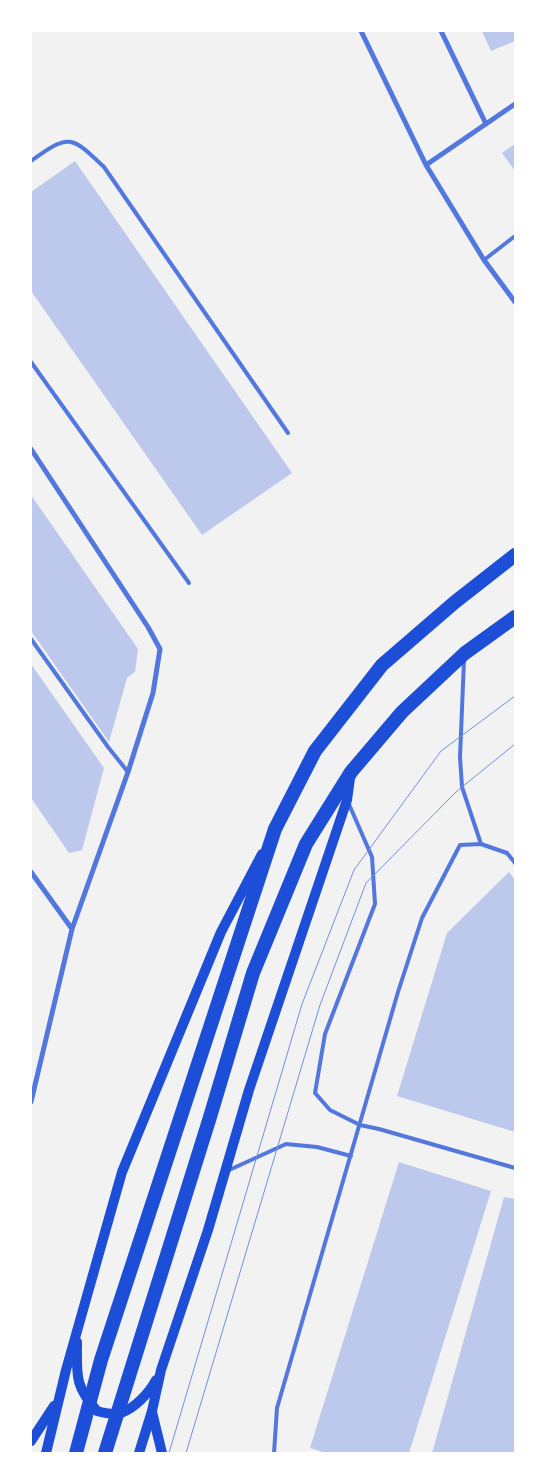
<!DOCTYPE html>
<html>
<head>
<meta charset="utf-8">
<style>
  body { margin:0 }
  #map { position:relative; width:546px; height:1484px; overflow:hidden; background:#f2f2f2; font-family:Mulish,sans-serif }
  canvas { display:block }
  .frame { position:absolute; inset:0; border:32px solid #fff; pointer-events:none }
</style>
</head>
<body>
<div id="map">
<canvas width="546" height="1484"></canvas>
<div class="frame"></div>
</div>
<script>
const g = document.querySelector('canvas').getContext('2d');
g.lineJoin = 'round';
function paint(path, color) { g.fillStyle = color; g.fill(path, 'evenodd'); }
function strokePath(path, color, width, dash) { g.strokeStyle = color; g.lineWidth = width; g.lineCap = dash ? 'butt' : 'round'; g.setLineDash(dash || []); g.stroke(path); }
const building = new Path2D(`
  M 482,31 L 515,31 L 515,41 L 491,51 Z
  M 515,144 L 515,171 L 502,153 Z
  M 75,161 L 292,473 L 202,535 L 31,291 L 31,192 Z
  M 31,495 L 138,649 L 135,672 L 127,678 L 109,742 L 31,631 Z
  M 31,664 L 104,768 L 82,850 L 69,853 L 31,798 Z
  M 509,872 L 515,880 L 515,1132 L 397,1096 L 447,933 Z
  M 399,1162 L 491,1191 L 409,1453 L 326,1453 L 310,1448 Z
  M 504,1197 L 515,1199 L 515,1453 L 432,1453 Z`);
const service = new Path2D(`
  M 31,161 C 70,133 71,136 104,167 L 288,433
  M 484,260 L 515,236
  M 31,362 L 189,583
  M 31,639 L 108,747 L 128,772
  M 464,660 L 460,757 L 462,787 L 481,844
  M 348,802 L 372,857 L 375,904 L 325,1034 L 315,1093 L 330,1110 L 360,1125 L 379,1129 L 515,1168
  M 227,1171 L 286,1144 L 317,1147 L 351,1156
  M 274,1453 L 277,1408 L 398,992 L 422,918 L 460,845 L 481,844 L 507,853 L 515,863`);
const minor = new Path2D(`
  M 361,31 L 426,165 L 484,260 L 515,302
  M 441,31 L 486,124
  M 426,165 L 515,104
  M 31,449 L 148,627 L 160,649 L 153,693 L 128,772 L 72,929 L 31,1102
  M 31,872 L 72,929`);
const secondary = new Path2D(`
  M 77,1342 C 77,1375 74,1385 97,1411 C 104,1413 113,1415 121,1413 C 135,1408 149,1393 156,1380
  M 152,1412 L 162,1453
  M 31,1441 L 54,1406
  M 46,1453 L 66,1370 L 122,1172 L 221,932 L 262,854
  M 139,1453 L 152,1411 L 161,1370 L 208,1230 L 249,1090 L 347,800 L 350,778`);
const trunk = new Path2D(`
  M 76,1453 L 101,1360 L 275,829 L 315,751 L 382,665 L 455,602 L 515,555
  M 105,1453 L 210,1117 L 253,973 L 306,844 L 351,772 L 402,712 L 465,653 L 515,617`);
const tram = new Path2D(`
  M 169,1453 L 302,1004 L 354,870 L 441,751 L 515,696
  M 186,1453 L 320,1005 L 366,883 L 456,792 L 515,744`);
paint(building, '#bdc9ec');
strokePath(service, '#5277de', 4);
strokePath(minor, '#5277de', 5);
strokePath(secondary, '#1d4ed8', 10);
strokePath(trunk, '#1d4ed8', 14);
strokePath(tram, '#7290e2', 1);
</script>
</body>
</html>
